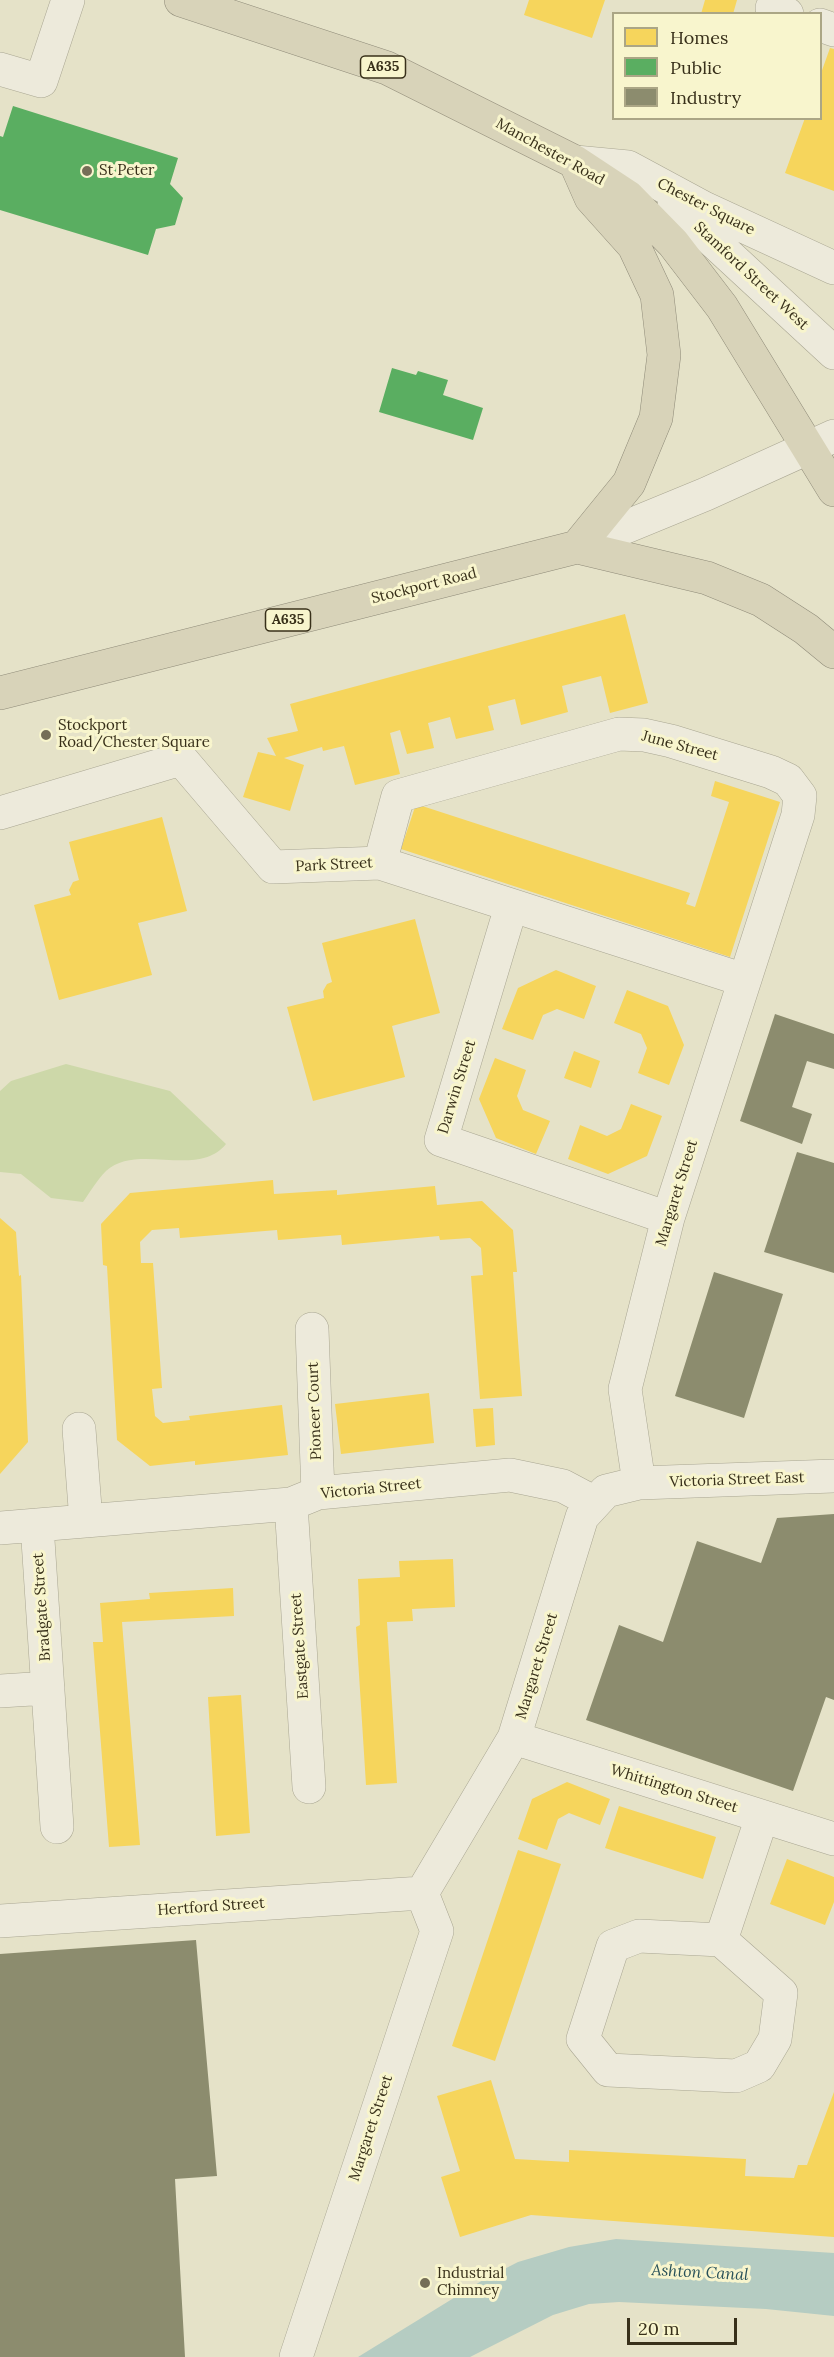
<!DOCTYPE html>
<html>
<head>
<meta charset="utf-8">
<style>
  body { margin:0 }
  #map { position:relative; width:834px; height:2357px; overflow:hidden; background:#e5e2c8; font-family:Lora,serif }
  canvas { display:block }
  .legend { position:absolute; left:612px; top:12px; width:210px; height:108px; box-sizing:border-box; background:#f8f5cd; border:2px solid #aba685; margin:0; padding:8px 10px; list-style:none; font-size:18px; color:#38301a }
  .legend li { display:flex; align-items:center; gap:12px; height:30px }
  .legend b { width:30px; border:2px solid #aba685 }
  .scale { position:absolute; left:627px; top:2318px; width:110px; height:27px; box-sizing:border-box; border:3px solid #38301a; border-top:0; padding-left:8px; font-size:18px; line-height:21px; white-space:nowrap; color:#38301a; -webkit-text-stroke:4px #f8f5cd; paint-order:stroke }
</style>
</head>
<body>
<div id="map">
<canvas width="834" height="2357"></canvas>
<ul class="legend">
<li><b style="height:16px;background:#f6d55c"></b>Homes</li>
<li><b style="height:16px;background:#5aae61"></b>Public</li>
<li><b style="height:16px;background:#8c8c6e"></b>Industry</li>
</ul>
<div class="scale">20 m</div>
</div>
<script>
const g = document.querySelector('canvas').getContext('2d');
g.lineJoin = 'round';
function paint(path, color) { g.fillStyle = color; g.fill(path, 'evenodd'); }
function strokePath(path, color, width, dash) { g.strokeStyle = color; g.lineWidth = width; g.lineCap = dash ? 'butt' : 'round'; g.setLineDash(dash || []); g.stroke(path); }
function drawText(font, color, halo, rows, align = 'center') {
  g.font = font + ' Lora,serif'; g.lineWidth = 6; g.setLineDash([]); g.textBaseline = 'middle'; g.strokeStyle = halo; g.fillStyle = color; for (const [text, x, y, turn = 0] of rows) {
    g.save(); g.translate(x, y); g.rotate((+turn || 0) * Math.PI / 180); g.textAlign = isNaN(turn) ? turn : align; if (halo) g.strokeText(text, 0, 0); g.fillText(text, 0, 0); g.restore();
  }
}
const green = new Path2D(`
  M 66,1064 L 170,1091 L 226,1144 C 198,1179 137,1142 106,1171 C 97,1180 90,1192 83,1202 L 51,1198 L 21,1174 L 0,1172 L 0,1091 L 11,1081 Z`);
const water = new Path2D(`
  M 616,2239 L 834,2253 L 834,2316 L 766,2309 L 619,2302 L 589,2304 L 553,2315 L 470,2357 L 358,2357 L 483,2280 L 518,2262 L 569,2247 Z`);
const homes = new Path2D(`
  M 529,0 L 605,0 L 592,38 L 524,15 Z
  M 705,0 L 737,0 L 733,14 L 701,14 Z
  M 830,48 L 834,49 L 834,191 L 785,173 L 805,118 L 820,118 L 820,76 Z
  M 625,614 L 648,703 L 610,713 L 601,676 L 562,686 L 568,712 L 521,725 L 515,699 L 488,706 L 494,730 L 456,739 L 450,717 L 428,723 L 434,748 L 407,754 L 400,730 L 390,733 L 400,774 L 355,785 L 344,746 L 323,751 L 322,747 L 284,758 L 304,765 L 290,811 L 243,797 L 258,752 L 276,756 L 267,738 L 298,731 L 290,704 Z
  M 715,781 L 780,802 L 730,957 L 401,849 L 416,804 L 690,893 L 686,904 L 695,907 L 729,802 L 711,796 Z
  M 162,817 L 187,911 L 138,923 L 152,975 L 59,1000 L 34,905 L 71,895 L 69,890 L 73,882 L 79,880 L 69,842 Z
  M 415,919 L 440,1013 L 392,1026 L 405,1077 L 313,1101 L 287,1007 L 324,998 L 323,991 L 327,984 L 332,982 L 322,943 Z
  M 556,970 L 596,986 L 584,1019 L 557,1009 L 543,1015 L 533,1040 L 502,1029 L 518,988 Z
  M 627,990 L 668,1006 L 684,1045 L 669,1085 L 638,1073 L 647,1048 L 641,1034 L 614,1023 Z
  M 574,1051 L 600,1061 L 591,1088 L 564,1078 Z
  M 495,1058 L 526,1070 L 517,1096 L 523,1110 L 550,1121 L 536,1154 L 496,1138 L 479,1099 Z
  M 631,1104 L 662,1116 L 647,1156 L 608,1174 L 568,1159 L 580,1125 L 607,1136 L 621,1129 Z
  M 273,1180 L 274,1194 L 337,1190 L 337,1195 L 435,1186 L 437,1205 L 482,1201 L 513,1230 L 517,1272 L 513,1272 L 522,1396 L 480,1399 L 471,1276 L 483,1275 L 481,1248 L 470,1238 L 440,1240 L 439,1236 L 342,1245 L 341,1235 L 278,1240 L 277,1230 L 180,1238 L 179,1228 L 152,1230 L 140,1242 L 141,1263 L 153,1263 L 162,1388 L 152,1389 L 155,1416 L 163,1423 L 190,1420 L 189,1416 L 282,1405 L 288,1455 L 195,1465 L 195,1461 L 150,1466 L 117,1440 L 107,1266 L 103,1265 L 101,1224 L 130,1193 Z
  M 0,1218 L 16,1232 L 19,1276 L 21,1275 L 28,1442 L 0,1474 Z
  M 429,1393 L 434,1443 L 341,1454 L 335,1404 Z
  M 493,1408 L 495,1445 L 476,1447 L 473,1409 Z
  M 453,1559 L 455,1607 L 412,1609 L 413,1621 L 387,1622 L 397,1783 L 366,1785 L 356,1627 L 360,1625 L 358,1579 L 400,1577 L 399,1561 Z
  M 233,1588 L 234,1616 L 122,1622 L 140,1845 L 109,1847 L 93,1642 L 103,1642 L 100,1603 L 150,1599 L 149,1593 Z
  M 241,1695 L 250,1833 L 216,1836 L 208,1697 Z
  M 567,1782 L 610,1799 L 600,1825 L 569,1813 L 558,1819 L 547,1850 L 518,1839 L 532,1799 Z
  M 619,1806 L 716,1837 L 703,1879 L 605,1848 Z
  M 518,1850 L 561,1864 L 495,2061 L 452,2046 Z
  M 787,1859 L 834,1877 L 834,1902 L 825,1925 L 770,1904 Z
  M 491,2080 L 515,2159 L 569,2162 L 569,2150 L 746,2159 L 745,2176 L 794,2178 L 798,2165 L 807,2165 L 834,2092 L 834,2237 L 531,2215 L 460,2237 L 441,2177 L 460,2171 L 437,2096 Z`);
const public = new Path2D(`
  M 13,106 L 178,158 L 170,184 L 183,198 L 175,225 L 156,229 L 148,255 L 0,210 L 0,136 L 3,137 Z
  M 392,368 L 416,375 L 418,371 L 448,380 L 443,395 L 483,408 L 473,440 L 379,412 Z`);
const industry = new Path2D(`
  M 775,1014 L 834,1034 L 834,1069 L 807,1061 L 792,1107 L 812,1114 L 802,1144 L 740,1121 Z
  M 797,1152 L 834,1163 L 834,1273 L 764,1252 Z
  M 714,1272 L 783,1294 L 744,1418 L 675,1396 Z
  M 834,1514 L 834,1700 L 826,1697 L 793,1791 L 586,1720 L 619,1625 L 663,1642 L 697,1541 L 761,1563 L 777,1518 Z
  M 196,1940 L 217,2176 L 175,2179 L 185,2357 L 0,2357 L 0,1954 Z`);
const minor = new Path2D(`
  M 772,8 L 787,14
  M 820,25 L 834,30
  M 0,69 L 41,81 L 68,0
  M 575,162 L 628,167 L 704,208 L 834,268
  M 674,205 L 834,353
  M 577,547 L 706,494 L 834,436
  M 0,813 L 181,759 L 273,867 L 380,863 L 744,980
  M 380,863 L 398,796 L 619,734 L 644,735 L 671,741 L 771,772 L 788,780 L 800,796 L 798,815 L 668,1218 L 625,1389 L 639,1483
  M 511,907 L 441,1140 L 668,1218
  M 312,1329 L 318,1493
  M 79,1429 L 86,1521
  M 291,1504 L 309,1787
  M 37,1525 L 57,1827
  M 0,1528 L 291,1504 L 318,1493 L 510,1475 L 563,1486 L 595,1503
  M 0,1691 L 48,1688
  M 514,1738 L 834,1839
  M 422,1893 L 514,1738 L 582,1517 L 606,1491 L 639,1483 L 834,1476
  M 0,1921 L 422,1893
  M 721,1940 L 639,1936 L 613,1946 L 583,2039 L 608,2070 L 736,2076 L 759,2066 L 775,2039 L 781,1993 L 721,1940 L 762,1817
  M 296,2357 L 437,1931 L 422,1893`);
const highway = new Path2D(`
  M 181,0 L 387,68 L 575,162 L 628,197 L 673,243 L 722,307 L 834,490
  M 576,164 L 591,198 L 634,246 L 657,295 L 664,355 L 656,418 L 629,483 L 577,547
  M 0,693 L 577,547 L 707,578 L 761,600 L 806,629 L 834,652`);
const markers = [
  [87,171,6,"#756e57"],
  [46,735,6,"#756e57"],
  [425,2283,6,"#756e57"]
];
const shields = [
  [383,67,45],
  [288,620,45]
];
const shieldNames = [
  ["A635",383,67],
  ["A635",288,620]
];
const streetNames = [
  ["Manchester Road",550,152,29],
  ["Chester Square",706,207,27],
  ["Stamford Street West",751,276,43],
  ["Stockport Road",424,586,-14],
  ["June Street",680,746,15],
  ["Park Street",334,865,-3],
  ["Darwin Street",457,1087,-73],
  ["Margaret Street",677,1193,-73],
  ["Pioneer Court",315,1411,-92],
  ["Victoria Street East",737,1480,-2],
  ["Victoria Street",371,1489,-6],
  ["Bradgate Street",42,1607,-94],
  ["Eastgate Street",300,1646,-94],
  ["Margaret Street",537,1666,-73],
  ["Whittington Street",674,1789,17],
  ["Hertford Street",211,1907,-4],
  ["Margaret Street",371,2128,-72]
];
const poiNames = [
  ["St Peter",99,171],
  ["Stockport",58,726],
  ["Road/Chester Square",58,743],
  ["Industrial",437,2274],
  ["Chimney",437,2291]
];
const waterNames = [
  ["Ashton Canal",700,2273,3]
];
paint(green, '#cdd8a9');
paint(water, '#b5ccc2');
paint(homes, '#f6d55c');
paint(public, '#5aae61');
paint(industry, '#8c8c6e');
strokePath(minor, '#a9a692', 34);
strokePath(highway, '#8f8b79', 34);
strokePath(minor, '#edeadb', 33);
strokePath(highway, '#d8d3b9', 33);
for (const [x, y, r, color] of markers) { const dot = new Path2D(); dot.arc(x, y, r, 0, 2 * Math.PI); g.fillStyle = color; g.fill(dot); strokePath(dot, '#f8f5cd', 2); }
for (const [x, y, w] of shields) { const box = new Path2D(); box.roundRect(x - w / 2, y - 11, w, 22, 4.5); g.fillStyle = '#f8f5cd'; g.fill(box); strokePath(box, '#38301a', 1.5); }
drawText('bold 14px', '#38301a', null, shieldNames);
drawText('15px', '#38301a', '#f8f5cd', streetNames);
drawText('15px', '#38301a', '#f8f5cd', poiNames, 'left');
drawText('italic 16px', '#285159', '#f8f5cd', waterNames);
</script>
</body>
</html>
